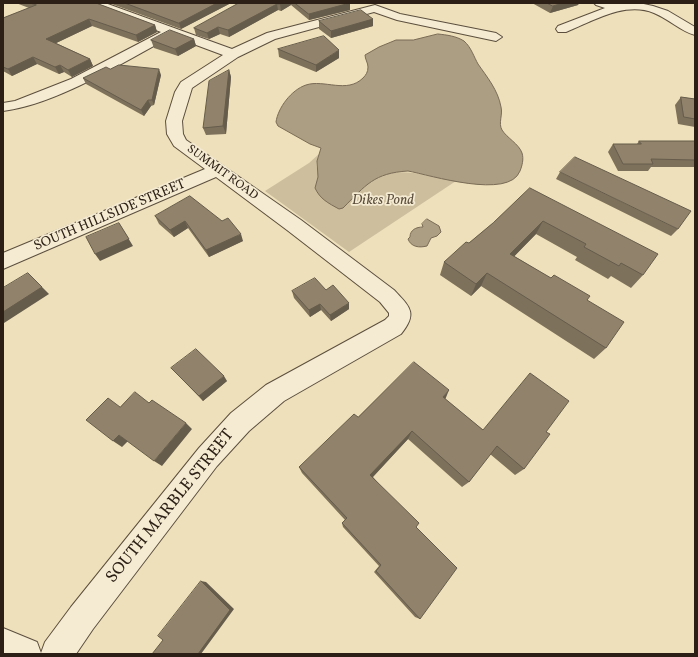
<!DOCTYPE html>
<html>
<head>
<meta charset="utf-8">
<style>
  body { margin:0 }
  #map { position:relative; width:698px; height:657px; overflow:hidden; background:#eee0ba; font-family:Vollkorn,serif }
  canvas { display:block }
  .frame { position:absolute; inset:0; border:4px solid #2c1f15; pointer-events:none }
</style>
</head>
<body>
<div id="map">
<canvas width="698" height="657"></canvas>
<div class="frame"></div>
</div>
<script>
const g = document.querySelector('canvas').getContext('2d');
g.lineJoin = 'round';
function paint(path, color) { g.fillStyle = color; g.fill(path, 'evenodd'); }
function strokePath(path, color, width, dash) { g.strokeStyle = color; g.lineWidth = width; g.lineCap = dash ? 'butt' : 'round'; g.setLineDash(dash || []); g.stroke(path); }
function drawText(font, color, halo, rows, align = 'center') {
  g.font = font + ' Vollkorn,serif'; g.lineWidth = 3.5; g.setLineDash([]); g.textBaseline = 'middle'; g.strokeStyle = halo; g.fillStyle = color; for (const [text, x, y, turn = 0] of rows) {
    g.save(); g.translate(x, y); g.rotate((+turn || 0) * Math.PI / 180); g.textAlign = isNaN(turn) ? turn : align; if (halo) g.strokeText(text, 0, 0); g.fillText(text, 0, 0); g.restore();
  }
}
const green = new Path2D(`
  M 319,154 C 310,180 330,187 349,202 C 386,159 408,173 456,181 L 349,252 L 265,191 L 309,163 Z`);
const water = new Path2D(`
  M 438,34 C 447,35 456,36 464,41 C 471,47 474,57 478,64 C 487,77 498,90 501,107 C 503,115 498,123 502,130 C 507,138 519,144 522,153 C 524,159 522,166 520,171 C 509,200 430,175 408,171 C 374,173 366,185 343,208 L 339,209 C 328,203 320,199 315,188 L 318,177 L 317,161 L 321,148 L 310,144 L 278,126 L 276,122 C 278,108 291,90 306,85 C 324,79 347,94 363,78 C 366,75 368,72 368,67 C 368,63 365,59 365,55 L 379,47 L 396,40 L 413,40 Z
  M 427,219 L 439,226 L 441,232 L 437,236 L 431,238 L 427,246 C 419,248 411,247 408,239 L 410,237 C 410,230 416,227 423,227 L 422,224 Z`);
const minor = new Path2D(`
  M 89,3 L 105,3 L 232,49 L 267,33 L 375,5 L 400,14 L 496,33 L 502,37 L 496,41 L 397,20 L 374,12 L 275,39 L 238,57 L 192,88 L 182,121 L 183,134 L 186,140 L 301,220 L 394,290 C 410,307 418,313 401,334 L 284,401 L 249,431 L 217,466 L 93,629 L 76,654 L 3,654 L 3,628 L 37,642 L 41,653 L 45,642 L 71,607 L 199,448 L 231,413 L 266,385 L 385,320 L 389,316 L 389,313 L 380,302 L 287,230 L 216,177 L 3,269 L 3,253 L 205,169 L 174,146 L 167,134 L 166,121 L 175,92 L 181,82 L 223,55 L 172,36 C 123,62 58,104 3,111 L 3,103 L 15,101 L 71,79 L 161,32 L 91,5 Z
  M 594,3 L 639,3 L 653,6 L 668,11 L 695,27 L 695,35 C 680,31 669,19 654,13 C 625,1 593,21 566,32 L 558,32 L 556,29 L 558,26 L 605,8 L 596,5 Z`);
const wall = new Path2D(`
  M 16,3 L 96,3 L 155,25 L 157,32 L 138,42 L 92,26 L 56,43 L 90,59 L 93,66 L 72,77 L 64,72 L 59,74 L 37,64 L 12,76 L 3,71 L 3,18 L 29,8 Z
  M 109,3 L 231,3 L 181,29 Z
  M 239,3 L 350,3 L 350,10 L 309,20 L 291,5 L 281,11 L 278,10 L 229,37 L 220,34 L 209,39 L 196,35 L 194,28 Z
  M 532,3 L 579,3 L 578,5 L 550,13 Z
  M 373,19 L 373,26 L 331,38 L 319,29 L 319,21 Z
  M 194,39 L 196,46 L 178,56 L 154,48 L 151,40 Z
  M 278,49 L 339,58 L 316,72 L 279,57 Z
  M 110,69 L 161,75 L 154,105 L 151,106 L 144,116 L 86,84 L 83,78 Z
  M 229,70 L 231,77 L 226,134 L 206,135 L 203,128 Z
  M 681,97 L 695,99 L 695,127 L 678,124 L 675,105 Z
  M 639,141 L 695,141 L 695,167 L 651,167 L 648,171 L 618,171 L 608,152 L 613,144 L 637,144 Z
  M 560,172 L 678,229 L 671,236 L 556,179 Z
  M 530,188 L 643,275 L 631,288 L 611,276 L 608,279 L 575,260 L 577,257 L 536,234 L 514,256 L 587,300 L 606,348 L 594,359 L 481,286 L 471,296 L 440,275 L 444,262 L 469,243 L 493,223 Z
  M 190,196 L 243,241 L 209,257 L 188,228 L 174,237 L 159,224 L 155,216 Z
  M 326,290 L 349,309 L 331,321 L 321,310 L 310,317 L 294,298 L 292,291 Z
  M 171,368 L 227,381 L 203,401 L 176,373 Z
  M 445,399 L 483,430 L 546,432 L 524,469 L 515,475 L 490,454 L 469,482 L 462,487 L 408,439 L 373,477 L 416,527 L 420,619 L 415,617 L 374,572 L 379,566 L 343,527 L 342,523 L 345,520 L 302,473 L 299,467 L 358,417 Z`);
const shadedWall = new Path2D(`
  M 217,3 L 231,3 L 181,29 L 179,23 Z
  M 282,3 L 290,3 L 291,5 L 281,11 L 280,4 Z
  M 350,3 L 350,10 L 309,20 L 309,14 Z
  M 563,3 L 579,3 L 578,5 L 550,13 L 553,6 Z
  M 277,4 L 278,10 L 229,37 L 228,30 Z
  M 89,19 L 92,26 L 50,46 L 46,39 Z
  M 373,19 L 373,26 L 331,38 L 331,31 Z
  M 155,25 L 157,32 L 138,42 L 136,35 Z
  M 218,27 L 220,34 L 209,39 L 207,33 Z
  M 194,39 L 196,46 L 178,56 L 175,49 Z
  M 339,50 L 339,58 L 316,72 L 316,65 Z
  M 33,57 L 37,64 L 12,76 L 8,69 Z
  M 90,59 L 93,66 L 72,77 L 68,70 Z
  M 60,65 L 64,72 L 59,74 L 55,67 Z
  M 159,69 L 161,75 L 154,105 L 152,100 Z
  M 229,70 L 231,77 L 226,134 L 223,126 Z
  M 148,100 L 151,106 L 144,116 L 141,110 Z
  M 185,221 L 188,228 L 174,237 L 170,230 Z
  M 543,221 L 536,234 L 504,267 L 510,254 Z
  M 119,223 L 133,246 L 100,261 L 95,254 Z
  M 241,234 L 243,241 L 209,257 L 206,250 Z
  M 28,273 L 49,294 L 4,323 L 3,322 L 3,312 Z
  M 487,273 L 481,286 L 471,296 L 476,284 Z
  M 349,303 L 349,309 L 331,321 L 330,315 Z
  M 320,304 L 321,310 L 310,317 L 309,310 Z
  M 224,376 L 227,381 L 203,401 L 199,396 Z
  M 449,390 L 445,400 L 443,397 Z
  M 186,423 L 192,429 L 162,466 L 154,461 Z
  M 412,431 L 408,439 L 369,481 L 370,475 Z
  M 119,435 L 128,441 L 122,447 L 113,441 Z
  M 201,581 L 206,582 L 234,609 L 201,654 L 198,654 Z`);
const building = new Path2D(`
  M 30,3 L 96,3 L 155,25 L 136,35 L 89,19 L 46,39 L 90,59 L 68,70 L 60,65 L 55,67 L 33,57 L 8,69 L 3,67 L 3,18 L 36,5 Z
  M 125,3 L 217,3 L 179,23 Z
  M 239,3 L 282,3 L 280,4 L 277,4 L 228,30 L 218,27 L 207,33 L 194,28 Z
  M 295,3 L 350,3 L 309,14 Z
  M 547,3 L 563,3 L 553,6 Z
  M 361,10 L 373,19 L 331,31 L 319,21 Z
  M 170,30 L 194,39 L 175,49 L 151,40 Z
  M 324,36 L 339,50 L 316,65 L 278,49 Z
  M 119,65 L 159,69 L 152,100 L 148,100 L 141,110 L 83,78 L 106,67 L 110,69 Z
  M 229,70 L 223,126 L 203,128 L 209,81 Z
  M 681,97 L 695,99 L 695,119 L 684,117 Z
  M 639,141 L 695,141 L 695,160 L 651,159 L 653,164 L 623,164 L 613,144 L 641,144 Z
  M 575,157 L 691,211 L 678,229 L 560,172 Z
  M 530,188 L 658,254 L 643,275 L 621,263 L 619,266 L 584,247 L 586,244 L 543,221 L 510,254 L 551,278 L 554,275 L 590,296 L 587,300 L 624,322 L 606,348 L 487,273 L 476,284 L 444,262 L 466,242 L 469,243 L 493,223 Z
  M 190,196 L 222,221 L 228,218 L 241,234 L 206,250 L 185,221 L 170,230 L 155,216 Z
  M 119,223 L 129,239 L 95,254 L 86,237 Z
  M 28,273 L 42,287 L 3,312 L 3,288 Z
  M 315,278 L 326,290 L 333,285 L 349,303 L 330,315 L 320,304 L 309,310 L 292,291 Z
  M 196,349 L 224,376 L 199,396 L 171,368 Z
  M 414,362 L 449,390 L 443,397 L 483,430 L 530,373 L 569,401 L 546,432 L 550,434 L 524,469 L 497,446 L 469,482 L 412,431 L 370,475 L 419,523 L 416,527 L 457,568 L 420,619 L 376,571 L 381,565 L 342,523 L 347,518 L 299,467 L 354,414 L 358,417 Z
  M 135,392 L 149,403 L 152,400 L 186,423 L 154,461 L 119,435 L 113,441 L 86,420 L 108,398 L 120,407 Z
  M 201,581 L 230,610 L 198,654 L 152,654 L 163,640 L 158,636 Z`);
const farStreetnames = [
  ["SUMMIT ROAD",222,173,36]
];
const parkNames = [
  ["Dikes Pond",383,201]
];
const streetNames = [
  ["SOUTH HILLSIDE STREET",110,216,-23]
];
const nearStreetnames = [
  ["SOUTH MARBLE STREET",171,507,-51]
];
paint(green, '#cdbf9e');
paint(water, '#ac9e82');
strokePath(water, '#796b56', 1);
strokePath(minor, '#5c4f3e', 2);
paint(minor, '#f4ebd2');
paint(wall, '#7d715c');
paint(shadedWall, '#665c4b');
paint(building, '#91836b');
strokePath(building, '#665c4b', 1);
drawText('12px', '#2c1f15', '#f4ebd2', farStreetnames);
drawText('italic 14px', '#5c4f3e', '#f4ebd2', parkNames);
drawText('14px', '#2c1f15', '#f4ebd2', streetNames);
drawText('17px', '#2c1f15', '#f4ebd2', nearStreetnames);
</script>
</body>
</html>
